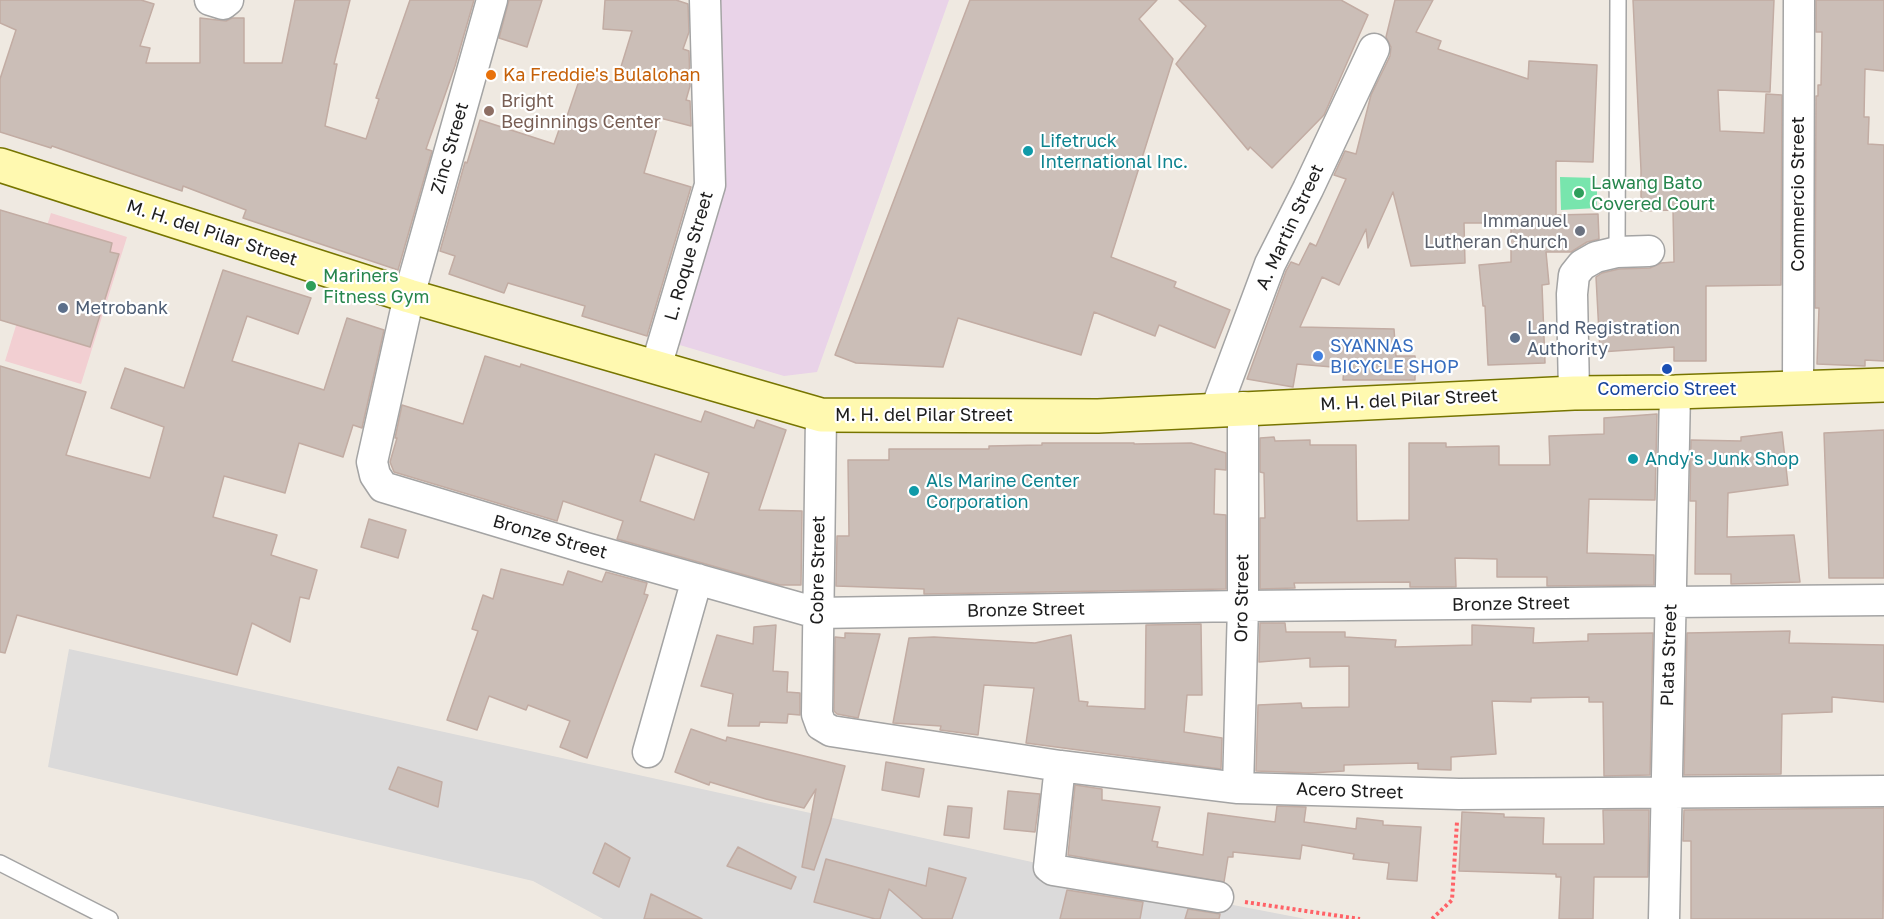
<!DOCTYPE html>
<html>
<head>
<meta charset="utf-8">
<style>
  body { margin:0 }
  canvas { display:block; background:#efe9e1 }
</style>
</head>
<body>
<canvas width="1884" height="919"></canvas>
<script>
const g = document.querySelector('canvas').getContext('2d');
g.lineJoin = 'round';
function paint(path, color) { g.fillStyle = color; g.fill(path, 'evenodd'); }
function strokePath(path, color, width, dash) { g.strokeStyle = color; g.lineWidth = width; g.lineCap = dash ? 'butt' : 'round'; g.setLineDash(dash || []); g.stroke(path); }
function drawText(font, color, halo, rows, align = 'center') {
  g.font = font + ' "Golos Text",sans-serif'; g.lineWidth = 4.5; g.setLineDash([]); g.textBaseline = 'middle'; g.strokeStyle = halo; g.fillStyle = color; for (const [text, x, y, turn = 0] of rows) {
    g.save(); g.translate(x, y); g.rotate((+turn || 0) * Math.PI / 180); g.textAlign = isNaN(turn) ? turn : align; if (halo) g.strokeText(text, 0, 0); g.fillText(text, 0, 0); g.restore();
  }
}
const residential = new Path2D(`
  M 69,649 L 1181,895 L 1306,919 L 603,919 L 533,881 L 48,767 Z`);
const commercial = new Path2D(`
  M 51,213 L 127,237 L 81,384 L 5,361 Z`);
const industrial = new Path2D(`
  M 717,0 L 949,0 L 817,372 L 784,376 L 673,343 L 725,158 Z`);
const pitch = new Path2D(`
  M 1560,177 L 1597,178 L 1597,208 L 1561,210 Z`);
const building = new Path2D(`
  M 0,0 L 141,0 L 154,4 L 140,46 L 150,48 L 146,63 L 200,63 L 200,18 L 226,21 L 232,18 L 244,18 L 244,63 L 282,63 L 295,0 L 350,0 L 334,64 L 337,64 L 325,126 L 366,139 L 379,99 L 376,98 L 410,0 L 474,0 L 455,66 L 426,149 L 432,151 L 398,270 L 243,218 L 246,210 L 183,186 L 182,191 L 52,146 L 51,148 L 0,132 L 0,79 L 16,30 L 0,23 Z
  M 509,0 L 542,0 L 527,47 L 499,38 Z
  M 605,0 L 676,0 L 688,4 L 689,32 L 683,49 L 689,51 L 690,86 L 686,100 L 690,101 L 691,124 L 691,126 L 660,118 L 644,173 L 691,187 L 647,336 L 582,316 L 585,306 L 508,283 L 504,293 L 449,274 L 455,256 L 440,251 L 465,162 L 467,163 L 480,120 L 554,144 L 560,127 L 563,128 L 582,72 L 616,83 L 632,31 L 603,29 Z
  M 970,0 L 1157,0 L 1139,19 L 1173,59 L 1111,257 L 1176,282 L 1174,287 L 1230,310 L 1215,348 L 1159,325 L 1155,336 L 1094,312 L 1081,355 L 958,318 L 943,367 L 856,363 L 835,355 Z
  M 1179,0 L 1341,0 L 1368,15 L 1324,115 L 1272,168 L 1250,147 L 1248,150 L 1176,64 L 1206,26 Z
  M 1395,0 L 1433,0 L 1416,32 L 1441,41 L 1438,49 L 1528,79 L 1529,61 L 1597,65 L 1593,162 L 1556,161 L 1556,215 L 1598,214 L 1599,239 L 1587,242 L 1571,252 L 1546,252 L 1549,284 L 1542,285 L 1545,363 L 1488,365 L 1485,306 L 1483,306 L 1479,265 L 1511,262 L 1511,223 L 1464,223 L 1465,263 L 1411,266 L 1393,192 L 1368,248 L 1366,229 L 1339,285 L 1322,277 L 1300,327 L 1394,329 L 1396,356 L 1415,356 L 1415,380 L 1343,380 L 1344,368 L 1297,364 L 1293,387 L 1247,379 L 1286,271 L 1291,262 L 1299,265 L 1310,243 L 1316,246 L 1346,179 L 1334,175 L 1345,151 L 1356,154 L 1371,95 L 1390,56 L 1391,47 L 1386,37 Z
  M 1633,0 L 1774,0 L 1770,92 L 1718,90 L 1720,131 L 1764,133 L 1766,94 L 1782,95 L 1781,285 L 1706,286 L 1706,361 L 1674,361 L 1674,347 L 1600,352 L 1596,277 L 1602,273 L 1619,269 L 1650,268 L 1661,263 L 1674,262 L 1673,210 L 1641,211 L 1641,170 Z
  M 1816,0 L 1884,0 L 1884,71 L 1865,69 L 1864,117 L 1869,117 L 1868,144 L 1884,145 L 1884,361 L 1865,360 L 1865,366 L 1817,364 L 1819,308 L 1815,308 L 1816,96 L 1818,96 L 1818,85 L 1821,85 L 1822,32 L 1816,32 Z
  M 0,210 L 112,243 L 110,252 L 119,254 L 90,347 L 0,320 Z
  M 223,270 L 311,298 L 298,334 L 247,316 L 232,361 L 324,390 L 347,318 L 384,330 L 362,428 L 353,425 L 343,457 L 299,443 L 285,493 L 224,476 L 213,517 L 277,535 L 271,555 L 317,570 L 309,599 L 300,597 L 290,642 L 252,623 L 237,675 L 17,615 L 5,653 L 0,652 L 0,366 L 86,392 L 66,455 L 150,478 L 164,427 L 111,408 L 125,368 L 184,388 Z
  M 485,356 L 520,367 L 521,364 L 701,422 L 705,411 L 754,428 L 757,420 L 786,430 L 759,510 L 802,511 L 801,585 L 780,585 L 617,539 L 623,521 L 563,501 L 557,521 L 394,472 L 390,462 L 397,438 L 395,438 L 402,405 L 463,424 ZM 655,454 L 709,473 L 694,520 L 640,501 Z
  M 1657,414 L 1655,500 L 1589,499 L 1587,553 L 1654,555 L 1654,585 L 1547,586 L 1547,577 L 1497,577 L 1497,559 L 1455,558 L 1456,587 L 1410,587 L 1410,582 L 1294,583 L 1295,588 L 1260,589 L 1260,518 L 1265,518 L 1264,473 L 1260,472 L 1260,438 L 1274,437 L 1275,441 L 1310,440 L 1310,445 L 1356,445 L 1357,521 L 1409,520 L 1409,443 L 1446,443 L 1446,447 L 1499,446 L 1499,465 L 1550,465 L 1549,436 L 1604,434 L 1604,418 Z
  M 1884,430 L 1884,578 L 1829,578 L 1824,433 Z
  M 1782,432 L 1788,485 L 1728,493 L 1727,537 L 1794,535 L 1800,582 L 1731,584 L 1731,574 L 1695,574 L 1696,501 L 1690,501 L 1691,440 L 1741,441 L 1741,437 Z
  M 1042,443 L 1134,443 L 1134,444 L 1191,443 L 1226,453 L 1226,470 L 1215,469 L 1214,514 L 1226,515 L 1226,589 L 924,594 L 924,589 L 836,586 L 837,536 L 849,536 L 848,460 L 889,460 L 889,449 L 989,449 L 989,446 L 1042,445 Z
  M 369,519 L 406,530 L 398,558 L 361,547 Z
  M 501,569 L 563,585 L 568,571 L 602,582 L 606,572 L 647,583 L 644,594 L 648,595 L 587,758 L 560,747 L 570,721 L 528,705 L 526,710 L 489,696 L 477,730 L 447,720 L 478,631 L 472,629 L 483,595 L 493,599 Z
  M 1260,623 L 1285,623 L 1286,632 L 1345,632 L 1345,637 L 1396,640 L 1395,647 L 1472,645 L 1472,625 L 1534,628 L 1533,643 L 1588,641 L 1588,634 L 1653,633 L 1650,775 L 1604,776 L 1603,702 L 1589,702 L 1589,697 L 1531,698 L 1531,702 L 1492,701 L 1496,754 L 1451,757 L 1451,770 L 1418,769 L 1418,763 L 1344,765 L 1344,771 L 1310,773 L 1256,771 L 1258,705 L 1301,703 L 1302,708 L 1349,707 L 1349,666 L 1310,667 L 1310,658 L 1259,662 Z
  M 1201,624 L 1202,695 L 1187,695 L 1184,732 L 1222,738 L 1221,769 L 1026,743 L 1034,688 L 984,685 L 978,735 L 940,730 L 941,726 L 893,723 L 909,638 L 934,637 L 1035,643 L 1071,635 L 1079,701 L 1088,702 L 1087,706 L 1145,709 L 1146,625 Z
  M 776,625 L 773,671 L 788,672 L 787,692 L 800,693 L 800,715 L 788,714 L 787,723 L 760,722 L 759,726 L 728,726 L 733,694 L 701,686 L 717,635 L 753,644 L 754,627 Z
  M 1790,631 L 1789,643 L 1884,645 L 1884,702 L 1832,697 L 1832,712 L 1782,714 L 1781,774 L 1684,775 L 1687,633 Z
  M 845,633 L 880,634 L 858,718 L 837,714 L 834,711 L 835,637 L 845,638 Z
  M 691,729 L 726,741 L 727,737 L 845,766 L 830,823 L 814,870 L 802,867 L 816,789 L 804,808 L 766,799 L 710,782 L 709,785 L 675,772 Z
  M 886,762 L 924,769 L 919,797 L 882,790 Z
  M 398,767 L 442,782 L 438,807 L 389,789 Z
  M 1075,785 L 1102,789 L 1102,800 L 1160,807 L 1152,841 L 1158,842 L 1157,847 L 1203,855 L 1208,813 L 1275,822 L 1277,806 L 1306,807 L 1304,822 L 1356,829 L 1357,818 L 1383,821 L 1383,825 L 1421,827 L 1417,881 L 1387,879 L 1389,863 L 1353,859 L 1354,854 L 1302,845 L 1300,859 L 1233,852 L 1233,857 L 1228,857 L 1224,882 L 1068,855 Z
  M 1008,791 L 1040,794 L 1035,832 L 1004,829 Z
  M 948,806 L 972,808 L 969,838 L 944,835 Z
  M 1884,808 L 1883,919 L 1691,919 L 1691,841 L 1683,841 L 1684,810 Z
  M 1603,810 L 1649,810 L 1648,877 L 1594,877 L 1593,919 L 1559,919 L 1561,877 L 1556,877 L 1556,874 L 1459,871 L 1462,812 L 1504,814 L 1504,817 L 1544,818 L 1543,844 L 1604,844 Z
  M 605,843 L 630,858 L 619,887 L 593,873 Z
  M 738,847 L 796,877 L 791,889 L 727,866 Z
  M 826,859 L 926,886 L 929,868 L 966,878 L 952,919 L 923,919 L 889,889 L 880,919 L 875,919 L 814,902 Z
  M 1067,890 L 1143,902 L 1140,919 L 1060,919 Z
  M 651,894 L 702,919 L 644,919 Z
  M 1188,909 L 1220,914 L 1219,919 L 1185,919 Z`);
const path = new Path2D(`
  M 1245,902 L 1360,919
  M 1432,919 L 1452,900 L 1457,822`);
const service = new Path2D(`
  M 1617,252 L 1618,0
  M 0,863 L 110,919`);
const minor = new Path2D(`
  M 210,0 L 223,4 L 228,0
  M 492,0 L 409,296 L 372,462 L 375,475 L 383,487 L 586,548 L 817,613 L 1243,606 L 1884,600
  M 656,367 L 710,185 L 705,0
  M 1798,387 L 1799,0
  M 1574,393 L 1572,294 L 1574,275 L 1582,265 L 1596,257 L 1617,252 L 1649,251
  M 1216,409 L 1270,264 L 1308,189 L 1374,49
  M 821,415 L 817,714 L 821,725 L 831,731 L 1060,766 L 1238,788 L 1459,794 L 1884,791
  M 648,752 L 697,579
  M 1060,766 L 1049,867 L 1053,870 L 1218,897
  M 1238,788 L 1243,606 L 1243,407
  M 1664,919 L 1675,392`);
const secondary = new Path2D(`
  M 0,165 L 409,296 L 821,415 L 1098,416 L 1574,393 L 1675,392 L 1884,385`);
const markers = [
  [491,75,6,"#e8710a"],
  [489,111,6,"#8d6e63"],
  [1028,151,6,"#0f9aa8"],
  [1579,193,6,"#2e9e5b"],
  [1580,231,6,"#6b7280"],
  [311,286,6,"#2e9e5b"],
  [63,308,6,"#5c6f8a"],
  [1515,338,6,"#5c6f8a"],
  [1318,356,6,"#3f7fe0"],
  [1667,369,6,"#1a4fb4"],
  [1633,459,6,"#0f9aa8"],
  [914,491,6,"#0f9aa8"]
];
const foodNames = [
  ["Ka Freddie's Bulalohan",503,75]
];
const educationNames = [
  ["Bright",501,101],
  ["Beginnings Center",501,122]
];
const cultureNames = [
  ["Lifetruck",1040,141],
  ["International Inc.",1040,162],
  ["Andy's Junk Shop",1645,459],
  ["Als Marine Center",926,481],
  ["Corporation",926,502]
];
const streetNames = [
  ["Zinc Street",450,148,-74],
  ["Commercio Street",1798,194,-90],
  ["A. Martin Street",1290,227,-65],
  ["M. H. del Pilar Street",212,233,18],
  ["L. Roque Street",689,256,-74],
  ["M. H. del Pilar Street",1409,400,-3],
  ["M. H. del Pilar Street",924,415],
  ["Bronze Street",550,537,16],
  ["Cobre Street",818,570,-89],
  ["Oro Street",1242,598,-89],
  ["Bronze Street",1511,604,-1],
  ["Bronze Street",1026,610,-1],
  ["Plata Street",1669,655,-88],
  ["Acero Street",1350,791,2]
];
const leisureNames = [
  ["Lawang Bato",1591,183],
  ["Covered Court",1591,204],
  ["Mariners",323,276],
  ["Fitness Gym",323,297]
];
const worshipNames = [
  ["Immanuel",1568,221],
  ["Lutheran Church",1568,242]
];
const serviceNames = [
  ["Metrobank",75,308],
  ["Land Registration",1527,328],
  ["Authority",1527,349]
];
const shopNames = [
  ["SYANNAS",1330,346],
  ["BICYCLE SHOP",1330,367]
];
const transitNames = [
  ["Comercio Street",1667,389]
];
paint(residential, '#dbdada');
paint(commercial, '#f2cfd2');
paint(industrial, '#e9d3e8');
paint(pitch, '#78e5ad');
paint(building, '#cbbeb7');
strokePath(building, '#c2aca3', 1.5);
strokePath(service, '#a4a4a4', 18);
strokePath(minor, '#a4a4a4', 33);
strokePath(secondary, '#777500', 36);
strokePath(path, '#ff6267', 4, [3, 3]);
strokePath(service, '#fff', 15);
strokePath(minor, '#fff', 30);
strokePath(secondary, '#fff9b0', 33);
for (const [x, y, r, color] of markers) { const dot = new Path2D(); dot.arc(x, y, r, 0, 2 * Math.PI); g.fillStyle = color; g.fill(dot); strokePath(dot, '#fff', 2); }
drawText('18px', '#c56008', '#fff', foodNames, 'left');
drawText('18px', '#785e54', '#fff', educationNames, 'left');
drawText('18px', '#0d838f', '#fff', cultureNames, 'left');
drawText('18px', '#1d1d1d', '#fff', streetNames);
drawText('18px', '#27864d', '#fff', leisureNames, 'left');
drawText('18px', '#5b616d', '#fff', worshipNames, 'right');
drawText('18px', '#4e5e75', '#fff', serviceNames, 'left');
drawText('18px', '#366cbe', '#fff', shopNames, 'left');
drawText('18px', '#164399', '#fff', transitNames);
</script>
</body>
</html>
